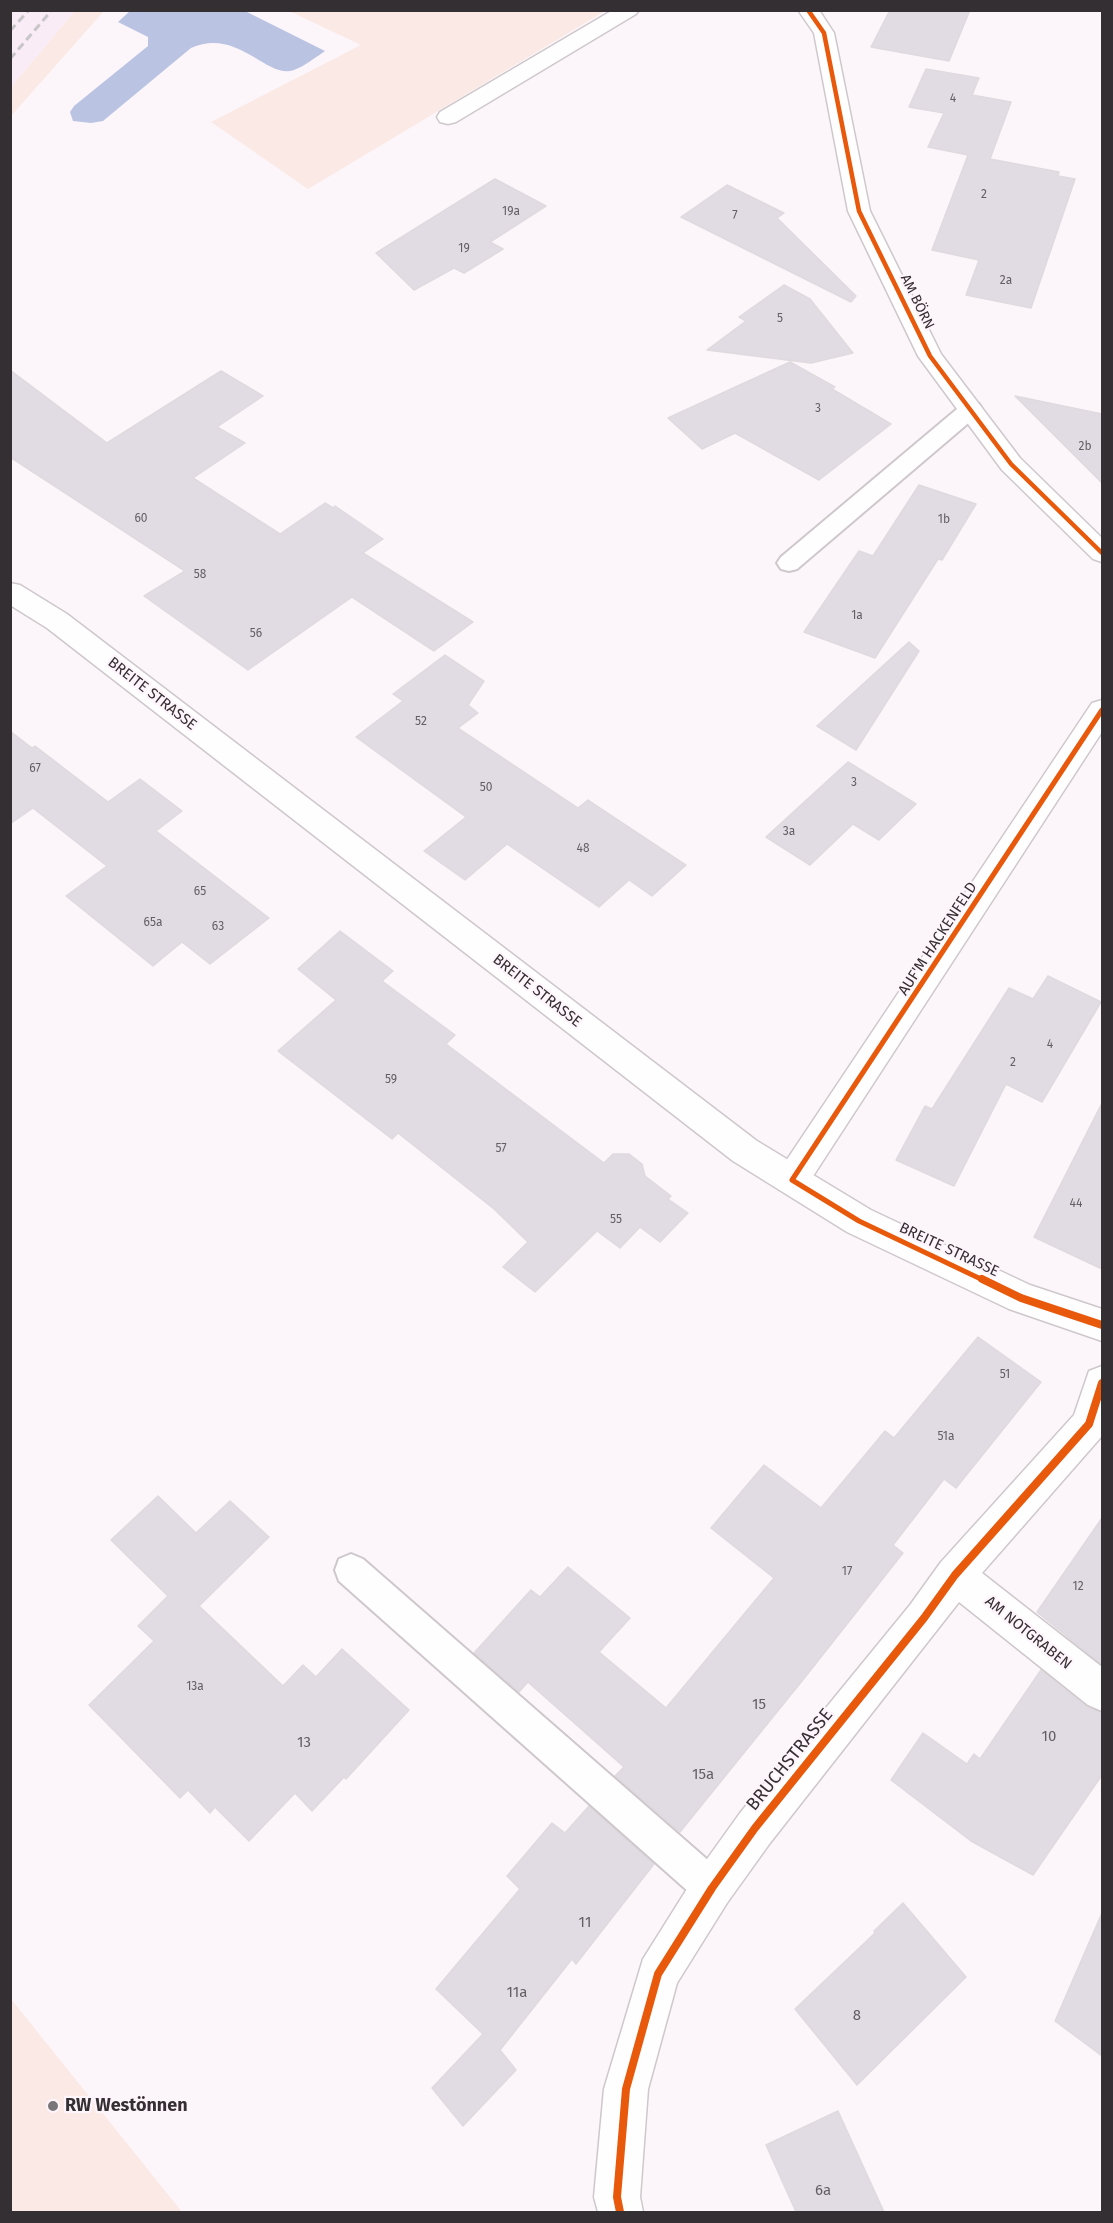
<!DOCTYPE html>
<html>
<head>
<meta charset="utf-8">
<style>
  body { margin:0 }
  #map { position:relative; width:1113px; height:2223px; overflow:hidden; background:#fcf6fa; font-family:"Fira Sans",sans-serif }
  canvas { display:block }
  .frame { position:absolute; inset:0; border:12px solid #342f32; pointer-events:none }
</style>
</head>
<body>
<div id="map">
<canvas width="1113" height="2223"></canvas>
<div class="frame"></div>
</div>
<script>
const g = document.querySelector('canvas').getContext('2d');
g.lineJoin = 'round';
function paint(path, color) { g.fillStyle = color; g.fill(path, 'evenodd'); }
function strokePath(path, color, width, dash) { g.strokeStyle = color; g.lineWidth = width; g.lineCap = dash ? 'butt' : 'round'; g.setLineDash(dash || []); g.stroke(path); }
function drawText(font, color, halo, rows, align = 'center') {
  g.font = font + ' "Fira Sans",sans-serif'; g.lineWidth = 4.5; g.setLineDash([]); g.textBaseline = 'middle'; g.strokeStyle = halo; g.fillStyle = color; for (const [text, x, y, turn = 0] of rows) {
    g.save(); g.translate(x, y); g.rotate((+turn || 0) * Math.PI / 180); g.textAlign = isNaN(turn) ? turn : align; if (halo) g.strokeText(text, 0, 0); g.fillText(text, 0, 0); g.restore();
  }
}
const built = new Path2D(`
  M 11,11 L 75,11 L 11,87 L 10,11 Z`);
const green = new Path2D(`
  M 75,11 L 104,11 L 11,116 L 11,87 Z
  M 289,11 L 605,10 L 605,11 L 308,189 L 211,122 L 361,45 Z
  M 11,1999 L 182,2212 L 11,2212 Z`);
const water = new Path2D(`
  M 131,10 L 245,11 L 325,51 C 316,57 305,66 294,70 C 267,80 238,27 191,48 L 103,121 L 91,123 L 73,121 L 70,112 L 74,106 L 148,46 L 148,37 L 118,22 Z`);
const building = new Path2D(`
  M 890,10 L 970,10 L 949,61 L 871,47 Z
  M 926,69 L 979,78 L 972,95 L 1011,102 L 990,159 L 1059,172 L 1058,176 L 1075,179 L 1031,308 L 966,295 L 979,260 L 932,250 L 968,155 L 928,147 L 944,113 L 909,107 Z
  M 495,179 L 546,206 L 490,242 L 503,249 L 464,273 L 454,268 L 414,290 L 376,253 Z
  M 727,185 L 784,213 L 777,218 L 856,296 L 851,302 L 681,217 Z
  M 784,285 L 810,299 L 853,353 L 811,363 L 707,350 L 746,321 L 739,317 Z
  M 790,362 L 835,387 L 832,389 L 891,424 L 819,480 L 735,433 L 702,449 L 668,418 Z
  M 10,370 L 107,443 L 221,371 L 263,396 L 217,427 L 245,443 L 193,478 L 280,534 L 325,503 L 333,508 L 335,506 L 383,539 L 363,553 L 473,622 L 434,651 L 352,597 L 248,670 L 144,596 L 185,571 L 10,457 Z
  M 1015,396 L 1102,414 L 1102,483 Z
  M 919,485 L 976,504 L 942,560 L 938,559 L 875,658 L 804,632 L 859,551 L 873,556 Z
  M 909,642 L 919,651 L 856,750 L 817,726 Z
  M 445,655 L 484,681 L 468,705 L 478,713 L 458,728 L 578,808 L 588,800 L 686,865 L 652,896 L 629,880 L 599,907 L 507,844 L 465,880 L 424,851 L 466,817 L 356,737 L 403,701 L 393,694 Z
  M 10,731 L 32,748 L 35,746 L 108,802 L 140,779 L 182,811 L 156,831 L 269,918 L 210,964 L 182,942 L 153,966 L 66,896 L 107,866 L 33,808 L 10,824 Z
  M 848,762 L 916,804 L 879,840 L 853,824 L 810,865 L 766,837 Z
  M 340,931 L 393,971 L 382,981 L 455,1035 L 446,1044 L 604,1163 L 613,1154 L 629,1154 L 642,1164 L 645,1176 L 671,1196 L 668,1199 L 688,1213 L 660,1242 L 640,1227 L 620,1248 L 597,1231 L 535,1292 L 503,1267 L 528,1242 L 494,1209 L 398,1133 L 392,1139 L 278,1051 L 336,1000 L 298,969 Z
  M 1048,976 L 1101,1002 L 1042,1102 L 1006,1084 L 954,1186 L 896,1160 L 925,1106 L 932,1109 L 1009,988 L 1033,999 Z
  M 1102,1103 L 1102,1269 L 1034,1237 Z
  M 978,1337 L 1041,1382 L 956,1488 L 944,1479 L 893,1545 L 903,1553 L 806,1676 L 680,1832 L 615,1776 L 624,1767 L 528,1682 L 519,1692 L 474,1653 L 531,1590 L 540,1597 L 568,1567 L 630,1618 L 599,1652 L 666,1708 L 774,1578 L 711,1528 L 764,1465 L 821,1508 L 885,1431 L 894,1438 Z
  M 158,1496 L 196,1533 L 230,1501 L 269,1537 L 199,1606 L 283,1686 L 303,1665 L 316,1677 L 342,1649 L 409,1710 L 346,1779 L 344,1777 L 312,1811 L 295,1793 L 249,1841 L 215,1807 L 210,1813 L 188,1790 L 180,1798 L 89,1705 L 154,1641 L 138,1626 L 168,1596 L 111,1540 Z
  M 1102,1518 L 1102,1665 L 1037,1612 Z
  M 1041,1670 L 1087,1707 L 1102,1713 L 1102,1775 L 1033,1875 L 971,1841 L 891,1780 L 923,1733 L 967,1764 L 974,1754 L 980,1759 Z
  M 589,1806 L 654,1864 L 576,1964 L 572,1959 L 500,2050 L 516,2070 L 463,2126 L 432,2088 L 483,2034 L 436,1989 L 520,1889 L 507,1876 L 552,1823 L 565,1833 Z
  M 903,1903 L 966,1977 L 857,2085 L 795,2009 L 875,1933 L 874,1931 Z
  M 1102,1913 L 1102,2056 L 1055,2021 Z
  M 838,2111 L 884,2212 L 796,2212 L 766,2145 Z`);
const lane = new Path2D(`
  M 971,402 L 979,404 L 982,409 L 979,414 L 797,569 L 789,571 L 781,569 L 777,563 L 781,557 L 963,404 Z
  M 351,1554 L 363,1559 L 725,1875 L 730,1888 L 725,1901 L 712,1906 L 699,1901 L 339,1581 L 335,1570 L 339,1559 Z`);
const street = new Path2D(`
  M 613,10 L 639,10 L 636,14 L 456,122 L 448,124 L 440,122 L 437,117 L 440,112 Z
  M 798,10 L 819,10 L 834,33 L 870,211 L 941,354 L 1020,458 L 1102,538 L 1102,562 L 1093,559 L 1002,470 L 918,356 L 848,211 L 814,33 Z
  M 1102,700 L 1102,732 L 804,1190 L 792,1194 L 780,1190 L 775,1180 L 780,1170 L 1092,703 Z
  M 1102,1366 L 1102,1436 L 982,1573 L 1102,1667 L 1102,1711 L 1088,1705 L 959,1602 L 770,1843 L 727,1903 L 677,1983 L 648,2089 L 640,2197 L 643,2212 L 598,2212 L 594,2197 L 604,2089 L 643,1959 L 697,1873 L 740,1813 L 910,1605 L 941,1562 L 1074,1415 L 1089,1371 Z`);
const secondary = new Path2D(`
  M 10,583 L 20,585 L 67,614 L 757,1141 L 871,1210 L 1030,1285 L 1102,1309 L 1102,1341 L 1009,1309 L 847,1232 L 733,1161 L 47,628 L 10,605 Z`);
const rail = new Path2D(`
  M 10,31 L 29,10
  M 10,59 L 52,10`);
const cyclewayFar2 = new Path2D(`
  M 808,10 L 824,33 L 859,211 L 930,356 L 1011,464 L 1102,553`);
const cyclewayFar1 = new Path2D(`
  M 985,1281 L 859,1221 L 792,1180 L 1102,710`);
const cycleway = new Path2D(`
  M 982,1279 L 1021,1298 L 1102,1325
  M 620,2212 L 617,2197 L 626,2089 L 658,1974 L 712,1888 L 755,1828 L 924,1618 L 955,1575 L 1089,1424 L 1102,1383`);
const markers = [
  [53,2106,6,"#7a7578"]
];
const numberNames = [
  ["4",953,99],
  ["2",984,195],
  ["19a",511,212],
  ["7",735,216],
  ["19",464,249],
  ["2a",1006,281],
  ["5",780,319],
  ["3",818,409],
  ["2b",1085,447],
  ["60",141,519],
  ["1b",944,520],
  ["58",200,575],
  ["1a",857,616],
  ["56",256,634],
  ["52",421,722],
  ["67",35,769],
  ["3",854,783],
  ["50",486,788],
  ["3a",789,832],
  ["48",583,849],
  ["65",200,892],
  ["65a",153,923],
  ["63",218,927],
  ["4",1050,1045],
  ["2",1013,1063],
  ["59",391,1080],
  ["57",501,1149],
  ["44",1076,1204],
  ["55",616,1220],
  ["51",1005,1375],
  ["51a",946,1437],
  ["17",847,1572],
  ["12",1078,1587],
  ["13a",195,1687]
];
const farStreetnames = [
  ["AM BÖRN",917,302,64]
];
const streetNames = [
  ["BREITE STRASSE",152,694,38],
  ["AUF'M HACKENFELD",938,939,-57],
  ["BREITE STRASSE",537,991,38],
  ["BREITE STRASSE",949,1250,25],
  ["AM NOTGRABEN",1028,1633,39]
];
const nearNumbernames = [
  ["15",759,1705],
  ["10",1049,1737],
  ["13",304,1743],
  ["15a",703,1775],
  ["11",585,1923],
  ["11a",517,1993],
  ["8",857,2016],
  ["6a",823,2191]
];
const nearStreetnames = [
  ["BRUCHSTRASSE",790,1760,-51]
];
const nearPoinames = [
  ["RW Westönnen",65,2106]
];
paint(built, '#faecf6');
paint(green, '#fbe9e5');
paint(water, '#bac4e2');
paint(building, '#e1dce4');
strokePath(building, '#dedade', 1.5);
strokePath(lane, '#cec8cc', 4);
strokePath(street, '#cec8cc', 3);
strokePath(secondary, '#cec8cc', 3);
paint(lane, '#fffefe');
paint(street, '#fffefe');
paint(secondary, '#fffefe');
strokePath(rail, '#c8c6c8', 3, [8, 4.5]);
strokePath(cyclewayFar2, '#e8590c', 4.5);
strokePath(cyclewayFar1, '#e8590c', 5);
strokePath(cycleway, '#e8590c', 8);
for (const [x, y, r, color] of markers) { const dot = new Path2D(); dot.arc(x, y, r, 0, 2 * Math.PI); g.fillStyle = color; g.fill(dot); strokePath(dot, '#fef4fb', 2); }
drawText('12px', '#635e62', null, numberNames);
drawText('14px', '#342f32', '#fef4fb', farStreetnames);
drawText('15px', '#342f32', '#fef4fb', streetNames);
drawText('15px', '#635e62', null, nearNumbernames);
drawText('18px', '#342f32', '#fef4fb', nearStreetnames);
drawText('bold 18px', '#342f32', '#fef4fb', nearPoinames, 'left');
</script>
</body>
</html>
